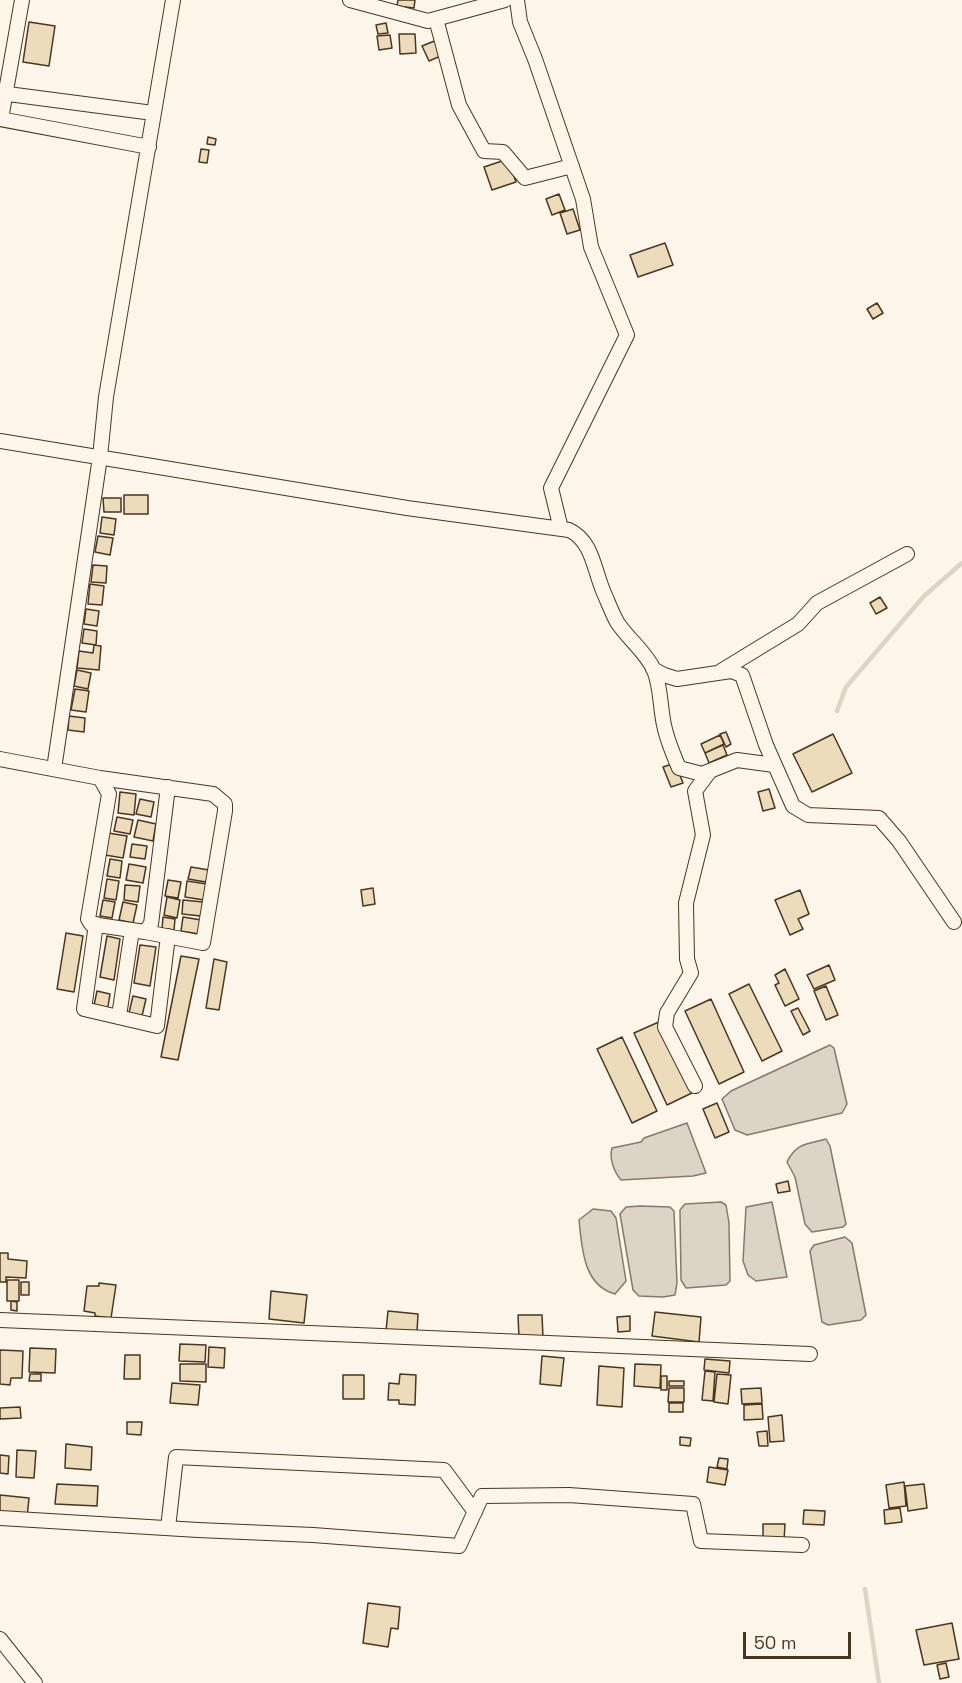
<!DOCTYPE html>
<html>
<head>
<meta charset="utf-8">
<style>
  body { margin:0 }
  #map { position:relative; width:962px; height:1683px; overflow:hidden; background:#fbf6e9; font-family:"Space Grotesk",sans-serif }
  canvas { display:block }
  .scale { position:absolute; left:743px; top:1632px; width:108px; height:27px; box-sizing:border-box; border:3px solid #4a3520; border-top:0; padding-left:8px; font-size:18px; line-height:21px; white-space:nowrap; color:#4a3520; -webkit-text-stroke:4px #fbf6e9; paint-order:stroke }
</style>
</head>
<body>
<div id="map">
<canvas width="962" height="1683"></canvas>
<div class="scale">50 m</div>
</div>
<script>
const g = document.querySelector('canvas').getContext('2d');
g.lineJoin = 'round';
function paint(path, color) { g.fillStyle = color; g.fill(path, 'evenodd'); }
function strokePath(path, color, width, dash) { g.strokeStyle = color; g.lineWidth = width; g.lineCap = dash ? 'butt' : 'round'; g.setLineDash(dash || []); g.stroke(path); }
const water = new Path2D(`
  M 830,1045 L 834,1048 L 847,1104 L 842,1113 L 747,1135 L 735,1130 L 722,1099 L 731,1091 Z
  M 687,1123 L 706,1173 L 693,1176 L 621,1180 C 614,1172 609,1158 612,1148 L 641,1142 L 644,1138 Z
  M 826,1139 L 830,1146 L 846,1224 L 843,1227 L 812,1232 L 805,1224 L 795,1177 L 787,1162 C 796,1143 807,1144 826,1139 Z
  M 721,1202 L 726,1205 L 729,1223 L 730,1281 L 726,1285 L 686,1288 L 681,1280 L 680,1210 L 685,1204 Z
  M 772,1202 L 787,1277 L 756,1281 L 748,1275 L 743,1261 L 746,1207 Z
  M 640,1206 L 670,1207 L 674,1211 L 677,1283 L 675,1295 L 663,1297 L 639,1296 L 633,1290 L 620,1214 L 626,1207 Z
  M 593,1209 L 611,1211 L 616,1218 L 626,1281 L 615,1294 C 583,1285 582,1248 579,1220 Z
  M 845,1237 L 852,1243 L 866,1315 L 861,1320 L 828,1325 L 822,1322 L 810,1251 L 814,1245 Z`);
const stream = new Path2D(`
  M 837,711 L 846,687 L 924,596 L 962,563
  M 865,1589 L 879,1683`);
const building = new Path2D(`
  M 398,0 L 415,0 L 414,8 L 397,6 Z
  M 29,22 L 55,26 L 49,66 L 23,62 Z
  M 386,23 L 388,33 L 378,34 L 376,25 Z
  M 399,34 L 415,34 L 416,53 L 400,54 Z
  M 390,35 L 392,48 L 379,50 L 377,36 Z
  M 437,40 L 443,55 L 429,61 L 422,46 Z
  M 208,137 L 216,139 L 215,145 L 207,144 Z
  M 201,149 L 209,150 L 207,163 L 199,162 Z
  M 508,159 L 516,182 L 492,190 L 484,167 Z
  M 559,194 L 565,210 L 552,215 L 546,199 Z
  M 573,209 L 580,230 L 567,234 L 560,213 Z
  M 665,243 L 673,265 L 638,277 L 630,255 Z
  M 877,303 L 883,313 L 873,319 L 867,309 Z
  M 124,495 L 148,495 L 148,514 L 124,514 Z
  M 103,498 L 121,498 L 121,512 L 104,512 Z
  M 102,517 L 116,519 L 114,535 L 100,533 Z
  M 98,536 L 113,538 L 110,555 L 95,552 Z
  M 93,565 L 107,566 L 106,583 L 91,582 Z
  M 90,584 L 104,586 L 102,605 L 88,604 Z
  M 880,597 L 887,608 L 876,614 L 870,603 Z
  M 86,609 L 99,611 L 97,626 L 84,624 Z
  M 84,629 L 97,631 L 96,645 L 82,643 Z
  M 94,645 L 101,646 L 99,670 L 77,668 L 79,651 L 93,653 Z
  M 77,670 L 91,673 L 88,689 L 74,686 Z
  M 75,689 L 89,691 L 86,712 L 71,710 Z
  M 69,716 L 85,718 L 84,732 L 68,730 Z
  M 726,732 L 731,744 L 726,747 L 720,734 Z
  M 833,734 L 852,773 L 812,792 L 793,754 Z
  M 720,735 L 724,744 L 705,753 L 701,744 Z
  M 723,745 L 727,755 L 709,763 L 705,753 Z
  M 675,763 L 683,783 L 671,787 L 663,767 Z
  M 769,789 L 775,808 L 763,811 L 758,792 Z
  M 120,792 L 136,794 L 134,815 L 118,813 Z
  M 140,799 L 154,802 L 151,817 L 136,814 Z
  M 117,817 L 133,820 L 130,834 L 114,831 Z
  M 138,820 L 156,824 L 153,841 L 134,837 Z
  M 108,833 L 127,836 L 123,858 L 105,855 Z
  M 132,844 L 147,846 L 145,859 L 130,857 Z
  M 110,859 L 122,861 L 120,878 L 107,876 Z
  M 129,864 L 146,867 L 143,883 L 126,880 Z
  M 191,867 L 209,870 L 206,882 L 188,879 Z
  M 107,879 L 119,881 L 116,900 L 104,898 Z
  M 168,880 L 181,882 L 178,898 L 165,896 Z
  M 187,881 L 207,884 L 204,900 L 185,897 Z
  M 125,885 L 140,886 L 138,902 L 124,900 Z
  M 373,888 L 375,904 L 363,906 L 361,890 Z
  M 800,890 L 809,914 L 798,919 L 803,929 L 790,935 L 775,900 Z
  M 167,897 L 180,900 L 177,918 L 164,915 Z
  M 103,900 L 115,902 L 112,918 L 100,916 Z
  M 183,900 L 203,902 L 201,916 L 182,914 Z
  M 123,902 L 137,905 L 133,923 L 119,920 Z
  M 163,917 L 175,919 L 174,930 L 162,929 Z
  M 183,917 L 201,920 L 199,934 L 181,931 Z
  M 66,933 L 83,936 L 74,992 L 57,989 Z
  M 107,936 L 120,939 L 114,980 L 100,977 Z
  M 140,945 L 156,947 L 150,986 L 134,983 Z
  M 181,956 L 199,959 L 178,1060 L 161,1057 Z
  M 214,959 L 227,962 L 219,1010 L 206,1008 Z
  M 829,965 L 835,980 L 814,989 L 807,975 Z
  M 785,969 L 799,999 L 785,1006 L 775,985 L 779,983 L 775,975 Z
  M 749,984 L 782,1051 L 762,1061 L 729,994 Z
  M 826,986 L 838,1015 L 826,1020 L 814,991 Z
  M 97,991 L 110,994 L 107,1013 L 93,1010 Z
  M 133,996 L 146,999 L 141,1020 L 128,1017 Z
  M 711,999 L 744,1072 L 719,1084 L 685,1011 Z
  M 798,1008 L 810,1031 L 803,1035 L 791,1011 Z
  M 661,1021 L 694,1092 L 667,1105 L 634,1033 Z
  M 622,1037 L 657,1111 L 632,1123 L 597,1049 Z
  M 717,1103 L 729,1132 L 715,1138 L 703,1109 Z
  M 788,1181 L 790,1191 L 778,1193 L 776,1184 Z
  M 0,1253 L 8,1253 L 8,1259 L 27,1261 L 26,1278 L 6,1277 L 6,1282 L 0,1282 Z
  M 7,1280 L 19,1280 L 19,1301 L 7,1301 Z
  M 21,1282 L 29,1282 L 29,1295 L 21,1295 Z
  M 99,1283 L 116,1285 L 111,1318 L 95,1316 L 95,1313 L 84,1311 L 87,1286 L 99,1286 Z
  M 271,1291 L 307,1295 L 304,1323 L 269,1319 Z
  M 11,1301 L 17,1302 L 17,1311 L 11,1310 Z
  M 388,1311 L 418,1314 L 417,1332 L 386,1331 Z
  M 655,1312 L 701,1317 L 699,1342 L 652,1336 Z
  M 518,1315 L 542,1315 L 543,1338 L 519,1338 Z
  M 630,1316 L 630,1331 L 618,1332 L 617,1317 Z
  M 180,1344 L 206,1345 L 205,1362 L 179,1361 Z
  M 209,1347 L 225,1348 L 224,1368 L 208,1367 Z
  M 30,1348 L 56,1349 L 55,1373 L 29,1372 Z
  M 0,1350 L 23,1351 L 22,1378 L 11,1378 L 10,1385 L 0,1384 Z
  M 125,1355 L 140,1355 L 140,1379 L 124,1379 Z
  M 542,1356 L 564,1358 L 561,1386 L 540,1384 Z
  M 705,1359 L 730,1361 L 729,1373 L 704,1370 Z
  M 180,1364 L 206,1364 L 206,1382 L 180,1381 Z
  M 635,1364 L 661,1365 L 660,1388 L 634,1386 Z
  M 599,1366 L 624,1368 L 622,1407 L 597,1405 Z
  M 705,1371 L 715,1372 L 713,1401 L 702,1400 Z
  M 30,1374 L 41,1374 L 41,1381 L 29,1381 Z
  M 400,1374 L 416,1375 L 415,1405 L 399,1404 L 399,1400 L 388,1400 L 389,1383 L 399,1384 Z
  M 717,1374 L 731,1375 L 728,1404 L 714,1402 Z
  M 343,1375 L 364,1375 L 364,1399 L 343,1399 Z
  M 661,1376 L 667,1376 L 667,1390 L 661,1390 Z
  M 669,1381 L 684,1381 L 684,1386 L 669,1386 Z
  M 172,1383 L 200,1385 L 198,1405 L 170,1403 Z
  M 669,1388 L 684,1388 L 684,1402 L 668,1402 Z
  M 761,1388 L 762,1403 L 742,1404 L 741,1389 Z
  M 669,1403 L 683,1403 L 683,1412 L 669,1412 Z
  M 762,1404 L 763,1419 L 744,1420 L 744,1405 Z
  M 20,1407 L 21,1418 L 0,1419 L 0,1408 Z
  M 782,1415 L 784,1441 L 770,1442 L 768,1417 Z
  M 127,1422 L 142,1422 L 141,1435 L 127,1434 Z
  M 767,1431 L 768,1446 L 759,1446 L 757,1432 Z
  M 680,1437 L 691,1438 L 690,1446 L 680,1445 Z
  M 66,1444 L 92,1447 L 91,1470 L 65,1468 Z
  M 17,1450 L 36,1451 L 34,1478 L 16,1477 Z
  M 0,1455 L 9,1456 L 8,1474 L 0,1473 Z
  M 719,1458 L 728,1459 L 727,1469 L 717,1467 Z
  M 709,1467 L 728,1470 L 725,1485 L 707,1482 Z
  M 904,1482 L 906,1506 L 889,1508 L 886,1485 Z
  M 57,1484 L 98,1486 L 97,1506 L 55,1504 Z
  M 924,1484 L 927,1508 L 908,1511 L 905,1486 Z
  M 0,1495 L 29,1498 L 27,1518 L 0,1515 Z
  M 900,1508 L 902,1522 L 885,1524 L 884,1510 Z
  M 804,1510 L 825,1511 L 824,1525 L 803,1524 Z
  M 763,1524 L 785,1524 L 784,1541 L 763,1541 Z
  M 368,1603 L 400,1607 L 398,1629 L 391,1628 L 388,1647 L 363,1643 Z
  M 952,1623 L 959,1659 L 924,1665 L 916,1630 Z
  M 946,1663 L 949,1677 L 940,1679 L 937,1665 Z`);
const minor = new Path2D(`
  M 350,0 L 428,21 L 505,0
  M 517,0 L 520,22 L 535,59 L 583,199 L 591,247 L 627,335 L 551,488 L 561,529
  M 436,19 L 459,105 L 484,151 L 503,152 L 525,178 L 572,166
  M 0,93 L 153,113
  M 0,119 L 149,147
  M 1,119 L 22,0
  M 0,441 L 407,508 L 569,530 C 593,541 594,571 604,593 C 608,602 612,613 617,622 C 628,639 646,652 654,670 C 661,687 660,707 664,725 C 667,740 673,754 679,768 L 702,774 L 737,760 L 774,765
  M 653,669 L 664,675 L 677,679 L 731,671 L 742,675 L 766,745 L 793,806 L 808,815 L 879,818 L 899,841 L 954,922
  M 721,671 L 798,624 L 817,603 L 907,554
  M 0,759 L 100,778 L 109,794 L 88,919 L 91,924 L 145,932 L 151,924 L 168,787
  M 54,769 L 100,457 L 106,397 L 173,0
  M 100,778 L 213,794 L 225,804 L 225,811 L 203,943 L 145,932
  M 96,924 L 84,1009 L 157,1026 L 168,936
  M 119,1016 L 132,930
  M 695,1086 L 665,1027 L 667,1013 L 691,973 L 687,959 L 686,903 L 703,835 L 695,791 L 710,771
  M 0,1320 L 810,1354
  M 0,1518 L 198,1530 L 313,1535 L 459,1546 L 482,1496 L 569,1495 L 693,1504 L 701,1541 L 802,1545
  M 168,1528 L 176,1457 L 444,1470 L 475,1512
  M 0,1639 L 35,1683`);
paint(water, '#dcd4c6');
strokePath(water, '#887966', 1.5);
strokePath(stream, '#dcd4c6', 4.5);
paint(building, '#ecdcbc');
strokePath(building, '#4a3520', 1.5);
strokePath(minor, '#4a3520', 16);
strokePath(minor, '#fbf6e9', 14);
</script>
</body>
</html>
